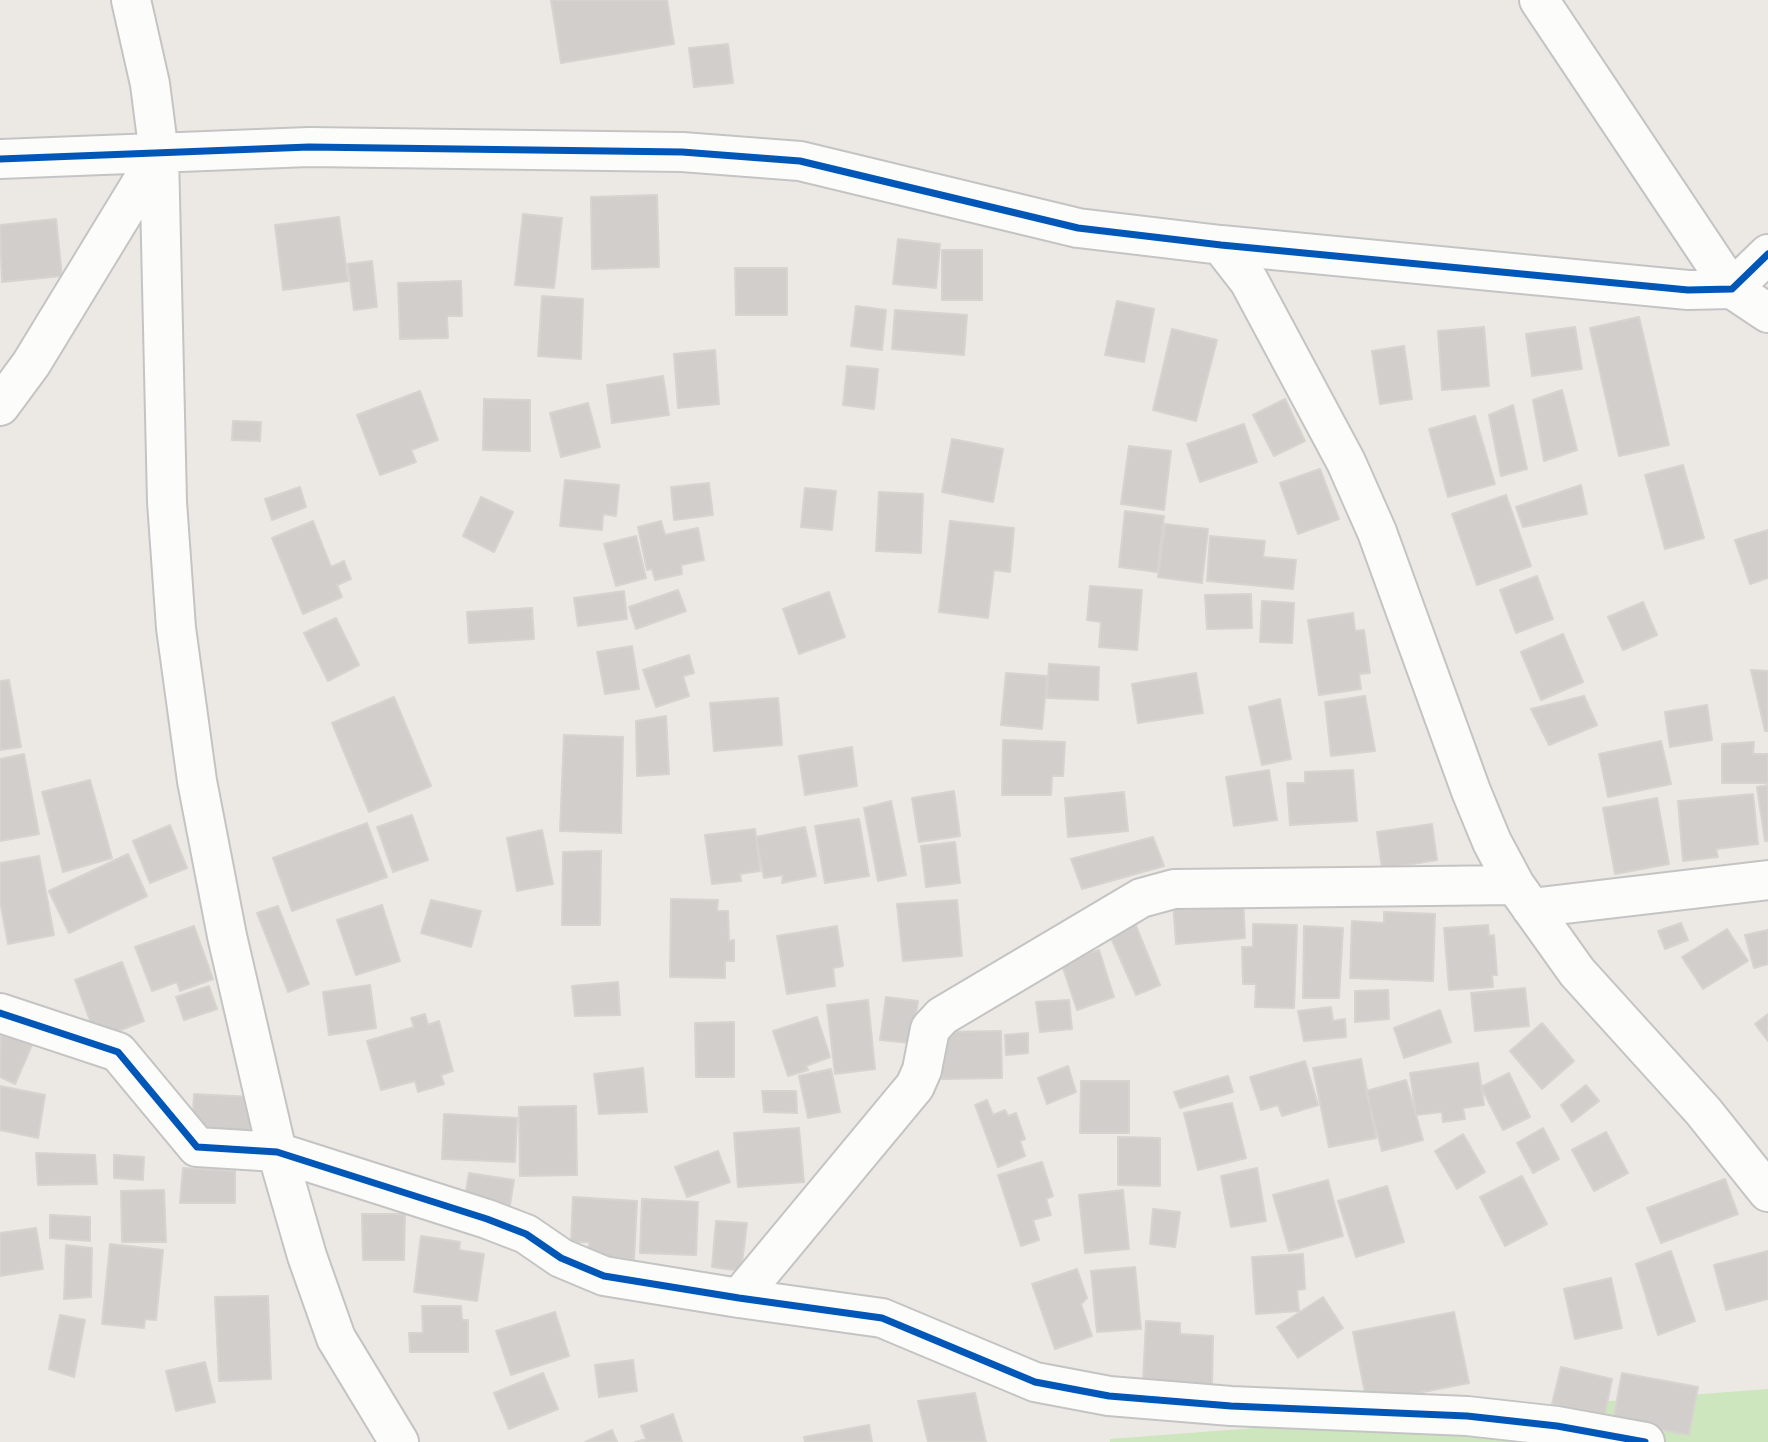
<!DOCTYPE html>
<html>
<head>
<meta charset="utf-8">
<style>
  body { margin:0 }
  canvas { display:block; background:#ece8e4 }
</style>
</head>
<body>
<canvas width="1768" height="1442"></canvas>
<script>
const g = document.querySelector('canvas').getContext('2d');
g.lineJoin = 'round';
function paint(path, color) { g.fillStyle = color; g.fill(path, 'evenodd'); }
function strokePath(path, color, width, dash) { g.strokeStyle = color; g.lineWidth = width; g.lineCap = dash ? 'butt' : 'round'; g.setLineDash(dash || []); g.stroke(path); }
const green = new Path2D(`
  M 1768,1389 L 1768,1442 L 1110,1442 L 1110,1439 Z`);
const building = new Path2D(`
  M 551,0 L 667,0 L 674,44 L 561,63 Z
  M 728,44 L 733,83 L 694,87 L 689,48 Z
  M 657,195 L 659,267 L 592,269 L 591,197 Z
  M 523,214 L 562,218 L 554,288 L 515,285 Z
  M 339,217 L 348,281 L 283,290 L 275,225 Z
  M 56,219 L 62,276 L 2,282 L 0,225 Z
  M 898,239 L 940,244 L 936,288 L 893,284 Z
  M 942,250 L 982,250 L 982,300 L 942,300 Z
  M 372,261 L 377,307 L 354,310 L 348,264 Z
  M 735,268 L 787,268 L 787,315 L 736,315 Z
  M 461,281 L 462,316 L 447,316 L 448,338 L 400,339 L 398,283 Z
  M 542,296 L 583,299 L 581,359 L 538,356 Z
  M 1117,301 L 1154,309 L 1144,362 L 1105,355 Z
  M 856,306 L 886,310 L 882,350 L 851,346 Z
  M 895,310 L 967,315 L 964,355 L 892,349 Z
  M 1639,317 L 1669,445 L 1619,456 L 1590,328 Z
  M 1484,327 L 1489,386 L 1442,390 L 1438,331 Z
  M 1575,327 L 1582,369 L 1532,376 L 1526,334 Z
  M 1172,329 L 1217,340 L 1196,421 L 1153,410 Z
  M 1404,346 L 1412,399 L 1380,404 L 1372,351 Z
  M 715,350 L 719,404 L 678,408 L 674,354 Z
  M 847,366 L 878,369 L 874,409 L 843,405 Z
  M 663,376 L 669,415 L 612,423 L 607,385 Z
  M 1562,390 L 1577,450 L 1544,461 L 1533,400 Z
  M 420,391 L 438,440 L 411,450 L 416,462 L 380,475 L 357,415 Z
  M 484,399 L 530,400 L 530,451 L 483,450 Z
  M 1285,399 L 1305,441 L 1274,456 L 1253,415 Z
  M 588,403 L 600,447 L 561,457 L 550,413 Z
  M 1513,405 L 1527,469 L 1501,476 L 1489,415 Z
  M 1475,416 L 1495,484 L 1448,497 L 1429,429 Z
  M 233,421 L 261,422 L 260,441 L 232,440 Z
  M 1244,424 L 1257,462 L 1200,482 L 1187,444 Z
  M 952,439 L 1003,449 L 993,502 L 942,492 Z
  M 1129,446 L 1171,451 L 1164,510 L 1121,504 Z
  M 1683,465 L 1704,538 L 1665,549 L 1645,475 Z
  M 1320,469 L 1339,519 L 1298,534 L 1280,483 Z
  M 565,480 L 619,485 L 616,516 L 603,514 L 602,530 L 560,526 Z
  M 709,483 L 713,515 L 674,520 L 671,487 Z
  M 1581,485 L 1587,514 L 1523,527 L 1516,507 Z
  M 300,487 L 306,507 L 272,520 L 265,499 Z
  M 805,488 L 836,491 L 832,530 L 801,527 Z
  M 879,492 L 923,494 L 921,553 L 876,551 Z
  M 1506,495 L 1531,566 L 1477,585 L 1452,514 Z
  M 481,497 L 513,512 L 494,552 L 463,536 Z
  M 1125,511 L 1164,516 L 1157,572 L 1119,567 Z
  M 313,521 L 331,567 L 344,561 L 351,579 L 337,585 L 342,597 L 303,614 L 272,538 Z
  M 661,521 L 665,535 L 698,528 L 704,560 L 681,565 L 682,574 L 655,580 L 652,569 L 647,570 L 638,527 Z
  M 950,521 L 1014,528 L 1010,572 L 994,570 L 988,618 L 939,612 Z
  M 1165,524 L 1208,529 L 1202,583 L 1158,577 Z
  M 1768,530 L 1768,578 L 1750,584 L 1735,540 Z
  M 636,536 L 646,578 L 616,586 L 604,544 Z
  M 1210,536 L 1265,541 L 1263,557 L 1296,560 L 1293,589 L 1207,581 Z
  M 1537,576 L 1553,619 L 1516,633 L 1500,590 Z
  M 1090,586 L 1142,590 L 1137,650 L 1099,647 L 1101,622 L 1087,620 Z
  M 678,590 L 686,611 L 636,629 L 629,607 Z
  M 624,591 L 627,619 L 578,626 L 574,598 Z
  M 829,592 L 845,637 L 799,654 L 783,609 Z
  M 1251,594 L 1252,628 L 1207,629 L 1205,595 Z
  M 1262,601 L 1294,603 L 1292,643 L 1260,642 Z
  M 1643,602 L 1657,635 L 1623,650 L 1608,617 Z
  M 532,608 L 534,639 L 469,643 L 467,612 Z
  M 1353,613 L 1355,631 L 1364,630 L 1370,673 L 1359,674 L 1361,689 L 1319,695 L 1308,620 Z
  M 336,618 L 359,665 L 328,681 L 304,633 Z
  M 1563,634 L 1583,682 L 1541,700 L 1521,652 Z
  M 632,646 L 639,689 L 605,694 L 597,652 Z
  M 689,655 L 694,673 L 683,676 L 689,696 L 656,707 L 643,670 Z
  M 1049,664 L 1099,667 L 1098,700 L 1047,698 Z
  M 1751,670 L 1768,671 L 1768,731 L 1765,731 Z
  M 1006,673 L 1047,676 L 1042,729 L 1001,725 Z
  M 1196,673 L 1203,713 L 1138,723 L 1132,684 Z
  M 9,680 L 21,747 L 0,750 L 0,681 Z
  M 1365,696 L 1375,751 L 1331,756 L 1325,702 Z
  M 1584,696 L 1597,725 L 1549,745 L 1531,709 Z
  M 394,697 L 431,786 L 369,812 L 332,723 Z
  M 778,698 L 782,745 L 714,751 L 710,703 Z
  M 1280,699 L 1291,759 L 1262,765 L 1249,707 Z
  M 1707,705 L 1712,740 L 1670,747 L 1665,712 Z
  M 666,716 L 669,774 L 637,776 L 636,721 Z
  M 564,735 L 623,737 L 621,833 L 560,831 Z
  M 1003,740 L 1065,742 L 1063,776 L 1052,776 L 1051,795 L 1002,795 Z
  M 1661,741 L 1671,784 L 1608,797 L 1599,754 Z
  M 1754,742 L 1753,754 L 1768,754 L 1768,783 L 1722,783 L 1722,744 Z
  M 852,747 L 857,786 L 805,795 L 799,756 Z
  M 24,754 L 39,834 L 0,841 L 0,759 Z
  M 1269,770 L 1277,820 L 1234,826 L 1226,777 Z
  M 1353,770 L 1357,821 L 1290,825 L 1287,783 L 1305,783 L 1305,772 Z
  M 90,780 L 112,858 L 63,872 L 42,792 Z
  M 1768,785 L 1768,841 L 1765,841 L 1757,787 Z
  M 954,791 L 960,836 L 919,842 L 912,798 Z
  M 1124,792 L 1128,831 L 1068,837 L 1065,798 Z
  M 1753,794 L 1758,844 L 1716,849 L 1718,857 L 1683,861 L 1678,801 Z
  M 1657,798 L 1669,864 L 1615,874 L 1603,808 Z
  M 891,801 L 906,875 L 878,881 L 864,808 Z
  M 412,815 L 428,860 L 393,872 L 377,827 Z
  M 859,819 L 869,876 L 825,883 L 815,826 Z
  M 367,823 L 387,877 L 292,911 L 273,858 Z
  M 1432,824 L 1437,860 L 1382,869 L 1377,832 Z
  M 170,825 L 187,868 L 150,883 L 133,841 Z
  M 805,827 L 816,876 L 782,883 L 783,875 L 764,878 L 756,837 Z
  M 755,829 L 760,871 L 740,874 L 741,881 L 712,884 L 705,835 Z
  M 542,830 L 553,884 L 517,891 L 507,838 Z
  M 1153,837 L 1164,866 L 1082,889 L 1071,859 Z
  M 955,842 L 960,883 L 926,887 L 921,846 Z
  M 601,851 L 600,925 L 562,925 L 563,852 Z
  M 128,854 L 147,896 L 69,933 L 49,891 Z
  M 39,856 L 54,935 L 8,944 L 0,901 L 0,863 Z
  M 1243,895 L 1245,938 L 1176,944 L 1173,902 Z
  M 671,899 L 718,900 L 717,911 L 728,911 L 729,941 L 734,940 L 734,961 L 725,961 L 725,978 L 670,977 Z
  M 431,900 L 481,911 L 471,947 L 421,933 Z
  M 957,900 L 962,956 L 903,961 L 897,904 Z
  M 382,905 L 400,961 L 356,975 L 337,920 Z
  M 278,906 L 309,984 L 288,992 L 257,913 Z
  M 1384,912 L 1435,914 L 1433,981 L 1350,978 L 1352,921 L 1384,923 Z
  M 1134,921 L 1160,985 L 1136,995 L 1108,931 Z
  M 1681,923 L 1688,940 L 1665,949 L 1658,931 Z
  M 1253,924 L 1297,925 L 1294,1008 L 1255,1007 L 1256,984 L 1243,984 L 1242,947 L 1253,947 Z
  M 1488,925 L 1489,936 L 1494,935 L 1497,975 L 1492,975 L 1493,987 L 1449,990 L 1444,928 Z
  M 194,926 L 213,979 L 180,991 L 177,982 L 152,991 L 135,947 Z
  M 837,926 L 843,966 L 833,968 L 835,986 L 787,994 L 777,936 Z
  M 1304,926 L 1343,928 L 1339,998 L 1303,998 Z
  M 1727,929 L 1748,961 L 1703,989 L 1682,957 Z
  M 1768,930 L 1768,964 L 1754,968 L 1745,935 Z
  M 1099,950 L 1114,997 L 1077,1010 L 1061,962 Z
  M 122,962 L 144,1021 L 97,1039 L 75,980 Z
  M 618,982 L 620,1015 L 575,1016 L 572,986 Z
  M 370,985 L 376,1028 L 329,1035 L 323,992 Z
  M 209,986 L 217,1009 L 184,1020 L 176,997 Z
  M 1525,988 L 1529,1026 L 1475,1031 L 1471,993 Z
  M 1388,990 L 1389,1019 L 1355,1022 L 1355,991 Z
  M 886,997 L 918,1001 L 911,1043 L 880,1040 Z
  M 868,1000 L 875,1069 L 835,1074 L 827,1005 Z
  M 1069,1000 L 1072,1029 L 1040,1032 L 1036,1002 Z
  M 1331,1007 L 1333,1021 L 1345,1019 L 1346,1037 L 1304,1041 L 1298,1011 Z
  M 1440,1010 L 1451,1042 L 1404,1058 L 1394,1028 Z
  M 425,1014 L 428,1025 L 439,1021 L 453,1071 L 441,1075 L 444,1084 L 418,1092 L 415,1081 L 381,1090 L 367,1041 L 414,1027 L 411,1018 Z
  M 1768,1014 L 1768,1041 L 1755,1024 Z
  M 817,1017 L 830,1057 L 806,1066 L 808,1070 L 788,1076 L 773,1031 Z
  M 734,1022 L 734,1077 L 696,1077 L 695,1023 Z
  M 1542,1023 L 1574,1061 L 1542,1089 L 1510,1051 Z
  M 1001,1031 L 1002,1078 L 942,1079 L 941,1032 Z
  M 1,1033 L 32,1045 L 15,1084 L 0,1077 Z
  M 1028,1033 L 1028,1053 L 1006,1055 L 1005,1035 Z
  M 1361,1059 L 1376,1138 L 1329,1147 L 1313,1068 Z
  M 1305,1061 L 1318,1105 L 1282,1116 L 1278,1105 L 1261,1110 L 1250,1077 Z
  M 1478,1063 L 1484,1105 L 1463,1108 L 1465,1119 L 1443,1122 L 1442,1112 L 1416,1115 L 1410,1073 Z
  M 1068,1066 L 1076,1092 L 1047,1104 L 1038,1078 Z
  M 643,1068 L 647,1112 L 599,1114 L 594,1074 Z
  M 831,1069 L 840,1112 L 808,1118 L 799,1076 Z
  M 1509,1073 L 1530,1117 L 1503,1130 L 1481,1087 Z
  M 1228,1076 L 1233,1092 L 1180,1108 L 1174,1092 Z
  M 1406,1080 L 1423,1140 L 1382,1151 L 1366,1091 Z
  M 1081,1081 L 1129,1081 L 1129,1133 L 1080,1133 Z
  M 1586,1085 L 1599,1101 L 1572,1122 L 1561,1105 Z
  M 0,1086 L 45,1095 L 38,1138 L 0,1130 Z
  M 762,1091 L 796,1091 L 797,1113 L 764,1112 Z
  M 194,1094 L 252,1097 L 250,1134 L 192,1131 Z
  M 987,1100 L 993,1115 L 1005,1110 L 1008,1116 L 1016,1113 L 1025,1139 L 1020,1141 L 1025,1156 L 998,1167 L 975,1105 Z
  M 1232,1103 L 1246,1158 L 1198,1170 L 1184,1113 Z
  M 576,1106 L 577,1175 L 520,1176 L 519,1107 Z
  M 444,1114 L 517,1118 L 515,1162 L 442,1159 Z
  M 799,1128 L 804,1182 L 738,1187 L 734,1133 Z
  M 1543,1128 L 1559,1159 L 1533,1173 L 1517,1143 Z
  M 1606,1132 L 1628,1173 L 1594,1191 L 1572,1150 Z
  M 1463,1134 L 1485,1172 L 1457,1189 L 1435,1151 Z
  M 1118,1137 L 1160,1138 L 1160,1186 L 1118,1185 Z
  M 718,1151 L 730,1182 L 687,1197 L 675,1167 Z
  M 36,1153 L 95,1155 L 97,1184 L 38,1185 Z
  M 114,1155 L 144,1157 L 143,1180 L 114,1178 Z
  M 1042,1162 L 1053,1196 L 1046,1199 L 1051,1215 L 1033,1220 L 1039,1240 L 1021,1246 L 998,1175 Z
  M 183,1168 L 235,1171 L 235,1203 L 180,1203 Z
  M 1257,1168 L 1266,1221 L 1231,1227 L 1221,1176 Z
  M 469,1173 L 514,1180 L 510,1205 L 465,1198 Z
  M 1522,1176 L 1547,1224 L 1505,1246 L 1480,1197 Z
  M 1725,1179 L 1738,1214 L 1661,1243 L 1647,1208 Z
  M 1328,1180 L 1343,1236 L 1289,1251 L 1273,1195 Z
  M 1387,1186 L 1404,1242 L 1356,1257 L 1338,1201 Z
  M 164,1190 L 166,1242 L 122,1242 L 121,1191 Z
  M 1123,1190 L 1129,1249 L 1085,1253 L 1079,1195 Z
  M 573,1197 L 637,1201 L 634,1259 L 588,1257 L 589,1242 L 571,1242 Z
  M 642,1199 L 698,1202 L 696,1255 L 640,1253 Z
  M 1153,1209 L 1180,1212 L 1175,1247 L 1150,1244 Z
  M 362,1214 L 405,1214 L 404,1260 L 363,1260 Z
  M 50,1215 L 90,1217 L 90,1241 L 50,1238 Z
  M 716,1221 L 747,1223 L 741,1271 L 712,1267 Z
  M 36,1228 L 43,1269 L 0,1276 L 0,1233 Z
  M 421,1236 L 460,1242 L 459,1250 L 484,1254 L 477,1301 L 414,1292 Z
  M 110,1244 L 163,1250 L 156,1320 L 145,1319 L 144,1328 L 102,1324 Z
  M 66,1245 L 92,1248 L 91,1297 L 64,1299 Z
  M 1671,1251 L 1695,1321 L 1658,1335 L 1636,1264 Z
  M 1768,1251 L 1768,1299 L 1726,1310 L 1714,1265 Z
  M 1303,1254 L 1305,1289 L 1297,1290 L 1299,1311 L 1256,1314 L 1252,1257 Z
  M 1135,1267 L 1141,1329 L 1097,1332 L 1091,1271 Z
  M 1077,1269 L 1087,1298 L 1081,1304 L 1092,1336 L 1055,1349 L 1032,1284 Z
  M 1611,1278 L 1622,1328 L 1575,1339 L 1564,1289 Z
  M 268,1296 L 271,1379 L 219,1381 L 215,1297 Z
  M 1323,1297 L 1343,1328 L 1298,1358 L 1277,1327 Z
  M 422,1306 L 461,1306 L 462,1320 L 468,1320 L 468,1352 L 410,1352 L 409,1333 L 423,1333 Z
  M 555,1312 L 569,1356 L 511,1375 L 496,1331 Z
  M 1454,1312 L 1469,1383 L 1367,1403 L 1353,1332 Z
  M 60,1315 L 85,1320 L 74,1377 L 49,1369 Z
  M 1146,1321 L 1180,1323 L 1180,1334 L 1213,1336 L 1212,1385 L 1143,1381 Z
  M 633,1360 L 637,1391 L 599,1397 L 595,1365 Z
  M 205,1362 L 215,1402 L 176,1411 L 166,1371 Z
  M 1561,1367 L 1612,1379 L 1605,1414 L 1552,1404 Z
  M 543,1373 L 558,1409 L 509,1429 L 494,1393 Z
  M 1622,1373 L 1698,1387 L 1689,1435 L 1613,1421 Z
  M 975,1393 L 986,1442 L 928,1442 L 918,1401 Z
  M 673,1414 L 682,1442 L 635,1442 L 646,1439 L 641,1426 Z
  M 869,1425 L 872,1442 L 805,1442 L 804,1437 Z
  M 612,1430 L 617,1442 L 585,1442 Z`);
const minor = new Path2D(`
  M 131,0 L 150,84 L 159,154 L 167,502 L 176,628 L 197,781 L 227,936 L 277,1152 L 307,1256 L 336,1338 L 399,1442
  M 1539,0 L 1732,289 L 1768,313
  M 0,159 L 309,147 L 682,152 L 800,161 L 1078,228 L 1221,245 L 1688,290 L 1732,289 L 1768,254
  M 1221,245 L 1249,281 L 1346,462 L 1377,532 L 1471,791 L 1492,842 L 1515,885 L 1577,972 L 1703,1111 L 1768,1192
  M 0,406 L 31,364 L 159,154
  M 1531,908 L 1768,880
  M 0,1013 L 118,1052 L 197,1147 L 277,1152 L 487,1219 L 526,1234 L 561,1258 L 604,1276 L 739,1298 L 882,1318 L 1035,1382 L 1109,1396 L 1231,1406 L 1467,1416 L 1557,1426 L 1645,1442
  M 739,1298 L 915,1086 L 922,1070 L 930,1029 L 942,1016 L 1141,898 L 1174,889 L 1515,885`);
const cycleway = new Path2D(`
  M 0,159 L 309,147 L 682,152 L 800,161 L 1078,228 L 1221,245 L 1688,290 L 1732,289 L 1768,254
  M 0,1013 L 118,1052 L 197,1147 L 277,1152 L 487,1219 L 526,1234 L 561,1258 L 604,1276 L 739,1298 L 882,1318 L 1035,1382 L 1109,1396 L 1231,1406 L 1467,1416 L 1557,1426 L 1645,1442`);
paint(green, '#cee6be');
paint(building, '#d1cecb');
strokePath(building, '#d7d4d0', 2);
strokePath(minor, '#c5c4c5', 42);
strokePath(minor, '#fcfcfb', 38);
strokePath(cycleway, '#0057b8', 7);
</script>
</body>
</html>
